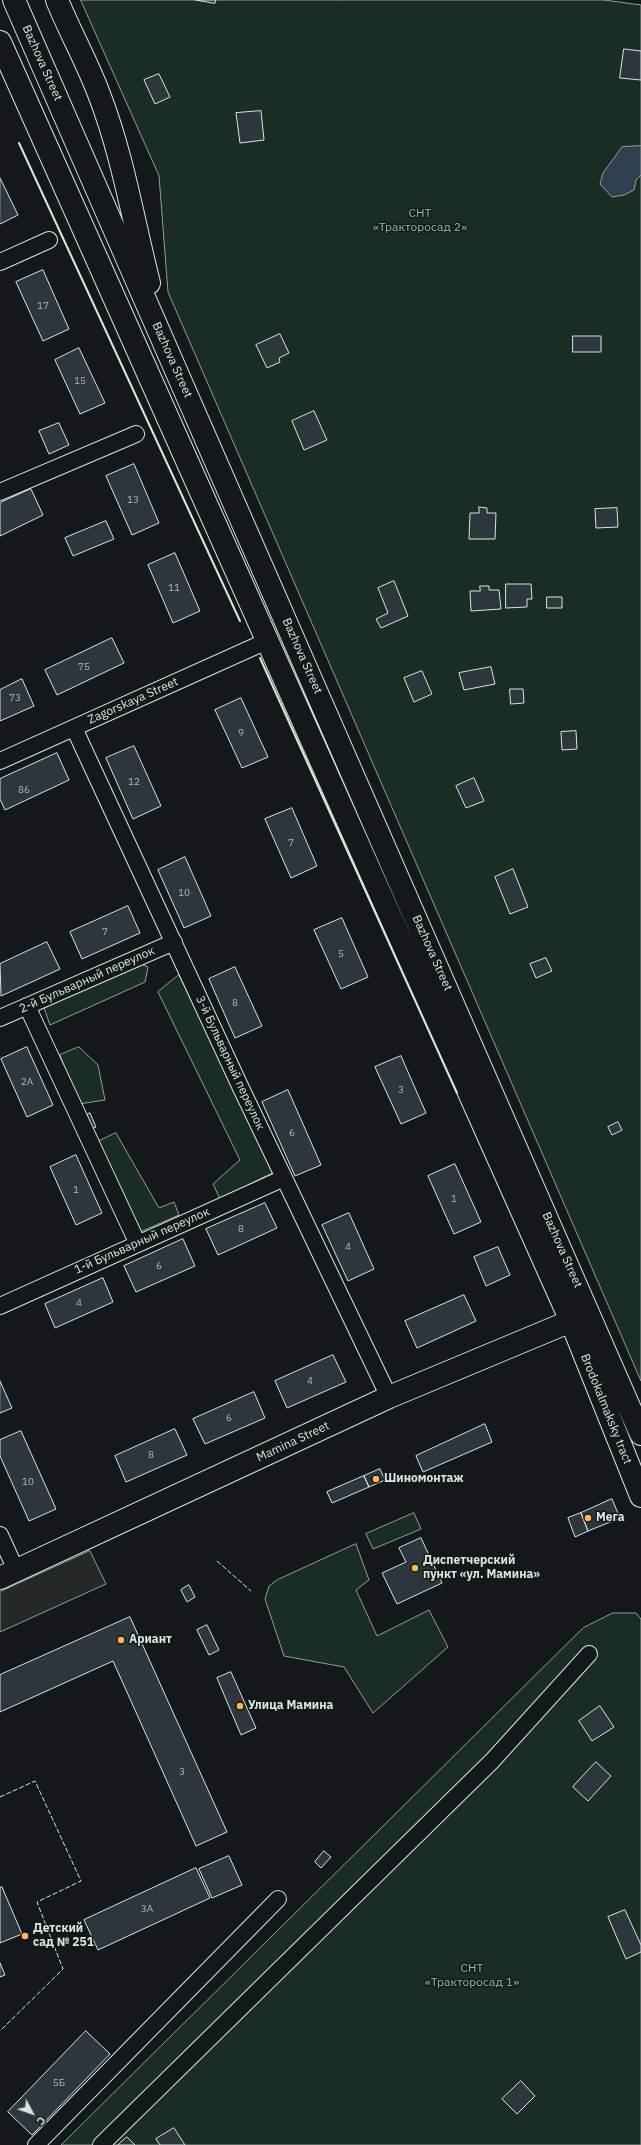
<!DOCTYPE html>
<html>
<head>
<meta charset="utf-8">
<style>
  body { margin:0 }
  #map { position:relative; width:641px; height:2145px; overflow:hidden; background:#14181c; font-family:"IBM Plex Sans",sans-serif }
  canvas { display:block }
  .north { position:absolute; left:12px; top:2093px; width:40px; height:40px; -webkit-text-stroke:3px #14181c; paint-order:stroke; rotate:131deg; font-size:11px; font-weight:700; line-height:16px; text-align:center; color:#d8e6dc }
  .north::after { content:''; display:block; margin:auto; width:14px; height:18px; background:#d8e6dc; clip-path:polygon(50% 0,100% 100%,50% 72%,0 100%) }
</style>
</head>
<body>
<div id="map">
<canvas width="641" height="2145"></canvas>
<div class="north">С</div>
</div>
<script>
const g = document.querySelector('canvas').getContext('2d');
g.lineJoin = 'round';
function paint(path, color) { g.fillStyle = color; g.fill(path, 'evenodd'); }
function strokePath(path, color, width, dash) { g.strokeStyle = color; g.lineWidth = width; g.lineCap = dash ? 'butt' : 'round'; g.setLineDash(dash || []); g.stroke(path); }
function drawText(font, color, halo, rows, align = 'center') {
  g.font = font + ' "IBM Plex Sans",sans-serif'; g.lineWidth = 3; g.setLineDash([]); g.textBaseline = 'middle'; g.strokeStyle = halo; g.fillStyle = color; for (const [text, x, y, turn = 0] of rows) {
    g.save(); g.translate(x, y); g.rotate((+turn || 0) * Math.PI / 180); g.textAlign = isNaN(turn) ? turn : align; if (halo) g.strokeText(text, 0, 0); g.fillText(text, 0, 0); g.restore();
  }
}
const green = new Path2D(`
  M 81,0 L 604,0 L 641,5 L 641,1381 L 168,292 L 159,176 Z
  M 137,962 L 148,967 L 145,982 L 50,1025 L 43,1005 Z
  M 179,975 L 274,1172 L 220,1199 L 213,1184 L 240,1160 L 158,992 Z
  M 79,1047 L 98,1065 L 105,1100 L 79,1104 L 60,1055 Z
  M 116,1133 L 159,1208 L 174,1202 L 179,1215 L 140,1232 L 97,1142 Z
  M 414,1513 L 421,1529 L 373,1549 L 366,1534 Z
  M 356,1544 L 369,1580 L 356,1590 L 377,1636 L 429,1610 L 448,1647 L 373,1713 L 344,1667 L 284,1656 L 265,1599 L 269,1586 L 277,1580 Z
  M 613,1613 L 636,1613 L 641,1619 L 641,2145 L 61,2145 L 583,1628 Z`);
const parking = new Path2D(`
  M 90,1551 L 106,1584 L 0,1632 L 0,1592 Z`);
const water = new Path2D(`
  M 641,146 L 641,175 L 636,180 L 634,190 L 624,195 L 612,197 L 600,184 L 603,173 L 622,147 Z`);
const building = new Path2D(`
  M 196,0 L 216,0 L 215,3 Z
  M 624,49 L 641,51 L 641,80 L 620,78 Z
  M 159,74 L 170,97 L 155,104 L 144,80 Z
  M 261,111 L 264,140 L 240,143 L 236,113 Z
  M 0,178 L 18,215 L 0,224 Z
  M 43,270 L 69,329 L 43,341 L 16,282 Z
  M 280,334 L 289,353 L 279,358 L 280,362 L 267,368 L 256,345 Z
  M 573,336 L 601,336 L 601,352 L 573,352 Z
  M 79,348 L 105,403 L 80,414 L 55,360 Z
  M 314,411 L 327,440 L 304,450 L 292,421 Z
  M 59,423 L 69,445 L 49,454 L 39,431 Z
  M 134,464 L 159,523 L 132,535 L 106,476 Z
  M 31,489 L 43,515 L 0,536 L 0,503 Z
  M 479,507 L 487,508 L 487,513 L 496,513 L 495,539 L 469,539 L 470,513 L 479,513 Z
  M 617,508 L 618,527 L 596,528 L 595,509 Z
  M 106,521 L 114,539 L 73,556 L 65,538 Z
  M 175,553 L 200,611 L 173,623 L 148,565 Z
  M 394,581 L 408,616 L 381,628 L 376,619 L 388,613 L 378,588 Z
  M 506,584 L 531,584 L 532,599 L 527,599 L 527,607 L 506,608 Z
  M 480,586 L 489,586 L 489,590 L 499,590 L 501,609 L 471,611 L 470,591 L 480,591 Z
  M 547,597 L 562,597 L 562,608 L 547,608 Z
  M 112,638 L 124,663 L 57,695 L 45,670 Z
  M 491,667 L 495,684 L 464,690 L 459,673 Z
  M 422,671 L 432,694 L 414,702 L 404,678 Z
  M 22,679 L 34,706 L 0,721 L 0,690 Z
  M 510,689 L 523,689 L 524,703 L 511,704 Z
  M 241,698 L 268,757 L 242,768 L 215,710 Z
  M 576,731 L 577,749 L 562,750 L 561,732 Z
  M 134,746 L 161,806 L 133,819 L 106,758 Z
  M 57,753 L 69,780 L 5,810 L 0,799 L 0,779 Z
  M 474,778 L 484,801 L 466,808 L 456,786 Z
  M 292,808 L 317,866 L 291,878 L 265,819 Z
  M 185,857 L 211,916 L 184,928 L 158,870 Z
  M 513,869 L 528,907 L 510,914 L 495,877 Z
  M 128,906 L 140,933 L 82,959 L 70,932 Z
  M 342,918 L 368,977 L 341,989 L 314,930 Z
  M 47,942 L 60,969 L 1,996 L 0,964 Z
  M 546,958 L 552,971 L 536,978 L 530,964 Z
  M 235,967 L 262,1026 L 235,1038 L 209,979 Z
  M 27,1047 L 53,1105 L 27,1117 L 1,1059 Z
  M 401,1056 L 426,1113 L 401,1124 L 375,1067 Z
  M 288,1090 L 321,1165 L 295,1176 L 262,1102 Z
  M 90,1113 L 96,1127 L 91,1129 L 85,1116 Z
  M 618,1122 L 622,1130 L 612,1135 L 608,1127 Z
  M 76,1155 L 102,1213 L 76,1225 L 50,1167 Z
  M 455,1164 L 481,1222 L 454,1234 L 428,1176 Z
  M 265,1203 L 277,1228 L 218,1255 L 206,1229 Z
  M 349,1213 L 374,1269 L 348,1281 L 322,1225 Z
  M 183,1239 L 195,1266 L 136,1292 L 124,1266 Z
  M 498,1247 L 510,1275 L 486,1286 L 474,1257 Z
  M 103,1278 L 113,1302 L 55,1328 L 45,1304 Z
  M 464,1295 L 476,1321 L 417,1348 L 405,1321 Z
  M 333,1355 L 346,1382 L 287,1408 L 275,1381 Z
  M 0,1381 L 12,1408 L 0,1413 Z
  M 254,1392 L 265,1418 L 205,1444 L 193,1419 Z
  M 485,1424 L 492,1442 L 423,1472 L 416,1456 Z
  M 175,1429 L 187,1455 L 126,1482 L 115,1456 Z
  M 21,1431 L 56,1509 L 29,1521 L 0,1456 L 0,1440 Z
  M 380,1469 L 385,1480 L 369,1487 L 364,1476 Z
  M 364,1476 L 369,1487 L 332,1503 L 327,1492 Z
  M 612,1499 L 620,1518 L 588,1531 L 581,1513 Z
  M 581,1513 L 588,1531 L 575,1537 L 568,1518 Z
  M 421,1538 L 442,1583 L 397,1604 L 382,1573 L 406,1562 L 399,1548 Z
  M 189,1585 L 195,1597 L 187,1602 L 181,1590 Z
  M 130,1617 L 227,1832 L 196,1846 L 113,1661 L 0,1712 L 0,1675 Z
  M 207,1625 L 219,1650 L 209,1655 L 197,1630 Z
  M 231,1672 L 256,1728 L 241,1735 L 217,1678 Z
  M 600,1706 L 614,1727 L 592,1741 L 579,1721 Z
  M 596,1762 L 611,1776 L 588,1801 L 573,1787 Z
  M 324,1851 L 331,1857 L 321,1868 L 315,1862 Z
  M 229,1856 L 242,1885 L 212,1898 L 199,1869 Z
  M 196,1868 L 210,1898 L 98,1950 L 84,1920 Z
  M 2,1887 L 22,1934 L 0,1943 L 0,1888 Z
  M 625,1910 L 641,1945 L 641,1952 L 626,1959 L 608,1917 Z
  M 0,1963 L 5,1975 L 0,1977 Z
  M 86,2031 L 110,2054 L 32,2135 L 8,2112 Z
  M 521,2081 L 535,2096 L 517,2114 L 502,2099 Z
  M 174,2128 L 185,2145 L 160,2145 L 156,2139 Z
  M 127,2137 L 135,2145 L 118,2145 Z`);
const street = new Path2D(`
  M 0,262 L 49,240
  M 0,492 L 136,434
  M 74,728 L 240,1086 L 389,1397
  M 0,761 L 267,641
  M 27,1006 L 137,1242
  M 0,1018 L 174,942
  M 0,1306 L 284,1178
  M 0,1535 L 16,1570
  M 36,2145 L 278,1899
  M 101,2145 L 492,1761 L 589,1654`);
const secondary = new Path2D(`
  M 0,1578 L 389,1397 L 571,1321`);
const primary = new Path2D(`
  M 14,0 L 641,1434
  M 57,0 C 70,32 87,62 99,94 C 123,156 133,220 149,283
  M 0,42 L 571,1321 L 641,1496`);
const fence = new Path2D(`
  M 217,1561 L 251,1591
  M 0,1797 L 35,1781 L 81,1881 L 37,1902 L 63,1969 L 0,2031`);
const wall = new Path2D(`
  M 19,143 L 240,621
  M 260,658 L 457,1093`);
const markers = [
  [376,1479,4,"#ffb74d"],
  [588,1518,4,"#ffb74d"],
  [415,1568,4,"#ffb74d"],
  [121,1640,4,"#ffb74d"],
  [240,1706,4,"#ffb74d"],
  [25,1936,4,"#ffb74d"]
];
const numberNames = [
  ["17",43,306],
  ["15",80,381],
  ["13",133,500],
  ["11",174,588],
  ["75",84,667],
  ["73",15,698],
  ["9",241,733],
  ["12",134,782],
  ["86",24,790],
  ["7",291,843],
  ["10",184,893],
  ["7",105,932],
  ["5",341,954],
  ["8",235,1003],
  ["2А",27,1082],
  ["3",401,1090],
  ["6",292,1133],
  ["1",76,1190],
  ["1",454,1199],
  ["8",241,1229],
  ["4",348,1247],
  ["6",159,1266],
  ["4",79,1303],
  ["4",310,1381],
  ["6",229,1418],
  ["8",151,1455],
  ["10",28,1482],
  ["3",182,1772],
  ["3А",147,1909],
  ["5Б",59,2083]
];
const streetNames = [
  ["Bazhova Street",42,63,66],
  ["Bazhova Street",172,360,66],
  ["Bazhova Street",302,656,66],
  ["Zagorskaya Street",133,701,-24],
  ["Bazhova Street",432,953,66],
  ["2-й Бульварный переулок",87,980,-24],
  ["3-й Бульварный переулок",230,1063,65],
  ["1-й Бульварный переулок",142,1241,-24],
  ["Bazhova Street",562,1250,66],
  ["Brodokalmaksky tract",606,1409,68],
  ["Mamina Street",293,1442,-25]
];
const parkNames = [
  ["СНТ",420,214],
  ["«Тракторосад 2»",420,228],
  ["СНТ",472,1969],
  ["«Тракторосад 1»",472,1983]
];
const poiNames = [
  ["Шиномонтаж",384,1479],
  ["Мега",596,1518],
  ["Диспетчерский",423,1561],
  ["пункт «ул. Мамина»",423,1575],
  ["Ариант",129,1640],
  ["Улица Мамина",248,1706],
  ["Детский",33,1929],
  ["сад № 251",33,1943]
];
paint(green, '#1a2d24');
strokePath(green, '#939e99', 1);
paint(parking, '#24282b');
strokePath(parking, '#939e99', 1);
paint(water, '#2f3f4d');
strokePath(water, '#939e99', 1);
paint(building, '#2c363c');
strokePath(building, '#d8e6dc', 1);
strokePath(street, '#d8e6dc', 18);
strokePath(secondary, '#d8e6dc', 24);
strokePath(primary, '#d8e6dc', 24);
strokePath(street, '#14181c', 16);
strokePath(secondary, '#14181c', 22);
strokePath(primary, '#14181c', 22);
strokePath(fence, '#d8e6dc', 1, [5, 2]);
strokePath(wall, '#d8e6dc', 2);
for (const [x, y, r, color] of markers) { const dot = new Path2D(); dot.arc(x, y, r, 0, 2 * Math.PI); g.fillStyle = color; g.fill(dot); strokePath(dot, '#14181c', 1.5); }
drawText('10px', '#adbab4', null, numberNames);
drawText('12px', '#d8e6dc', '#14181c', streetNames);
drawText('12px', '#8ac095', '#14181c', parkNames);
drawText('bold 12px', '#d8e6dc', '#14181c', poiNames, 'left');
</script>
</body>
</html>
